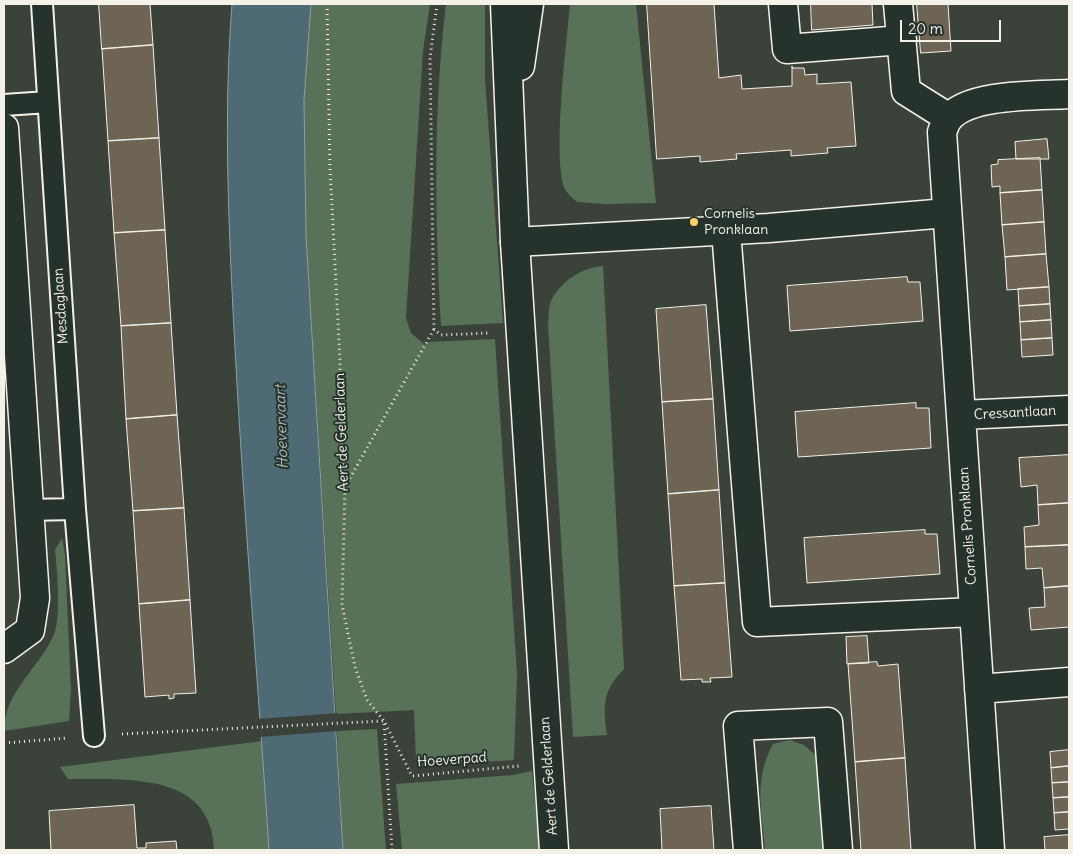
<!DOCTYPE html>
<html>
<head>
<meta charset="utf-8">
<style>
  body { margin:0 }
  #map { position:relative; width:1073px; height:854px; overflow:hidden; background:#3b4239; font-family:Delius,sans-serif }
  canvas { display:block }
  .frame { position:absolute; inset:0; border:5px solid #f4f1e8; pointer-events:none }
  .scale { position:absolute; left:900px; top:20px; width:101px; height:22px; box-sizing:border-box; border:2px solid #f4f1e8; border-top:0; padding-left:6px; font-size:15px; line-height:18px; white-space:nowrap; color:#f4f1e8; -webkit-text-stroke:4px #26332d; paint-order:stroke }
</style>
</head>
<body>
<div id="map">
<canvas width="1073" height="854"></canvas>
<div class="frame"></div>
<div class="scale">20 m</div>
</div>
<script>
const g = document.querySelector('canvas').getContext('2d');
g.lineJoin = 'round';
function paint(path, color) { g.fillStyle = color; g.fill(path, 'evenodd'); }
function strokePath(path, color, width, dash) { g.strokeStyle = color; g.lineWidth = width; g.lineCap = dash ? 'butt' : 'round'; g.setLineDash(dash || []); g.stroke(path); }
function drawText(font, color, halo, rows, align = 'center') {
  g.font = font + ' Delius,sans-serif'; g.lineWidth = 4; g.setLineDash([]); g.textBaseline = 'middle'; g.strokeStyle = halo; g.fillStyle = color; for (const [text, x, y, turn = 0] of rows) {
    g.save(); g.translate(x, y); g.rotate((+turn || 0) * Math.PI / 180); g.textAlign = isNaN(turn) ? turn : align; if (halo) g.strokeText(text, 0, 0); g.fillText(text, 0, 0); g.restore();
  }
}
const green = new Path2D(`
  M 311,4 L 430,4 L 423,51 L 406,318 L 411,333 L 425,345 L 428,342 L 495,339 L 517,674 L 514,760 L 418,766 L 416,762 L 414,710 L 336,714 L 306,236 L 304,100 Z
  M 446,4 L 485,4 L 485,80 L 503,323 L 441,326 C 435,219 433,111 446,4 Z
  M 570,4 L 636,4 L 656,203 L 605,204 L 577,202 C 573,199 569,195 566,191 C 551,166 567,38 570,4 Z
  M 603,266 L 624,669 C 602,691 603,706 607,735 L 573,737 L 548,325 C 549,318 548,307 551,301 C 561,281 581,268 603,266 Z
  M 62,538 L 65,555 L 71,690 L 69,721 L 4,731 C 4,691 40,668 54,634 C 61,618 57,568 55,550 Z
  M 377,729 L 386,850 L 343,850 L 337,731 Z
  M 790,740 L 804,745 L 818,757 L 828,850 L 765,850 C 762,810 753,781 773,744 Z
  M 262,741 L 269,850 L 214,850 C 212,771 125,780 68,779 L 60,767 Z
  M 532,771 L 540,850 L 402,850 L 396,784 L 513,775 Z`);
const water = new Path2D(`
  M 232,4 L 311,4 L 304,100 L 306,236 L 343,850 L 269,850 C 258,683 244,516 235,349 C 229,234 223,119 232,4 Z`);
const pier = new Path2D(`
  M 338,713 L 339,731 L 259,737 L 258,719 Z`);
const building = new Path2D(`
  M 99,4 L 150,4 L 153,45 L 102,49 Z
  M 647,4 L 714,4 L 719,78 L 741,75 L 742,89 L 792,86 L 792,66 L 792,68 L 804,68 L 805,75 L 817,74 L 817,84 L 851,82 L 856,146 L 827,148 L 828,153 L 791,156 L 791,150 L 736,154 L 737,159 L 700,162 L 700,156 L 657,159 Z
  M 811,4 L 872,4 L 873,25 L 812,30 Z
  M 917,4 L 948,4 L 951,51 L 921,53 Z
  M 153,45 L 159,138 L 108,141 L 102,49 Z
  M 159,138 L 165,230 L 114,233 L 108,141 Z
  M 1047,139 L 1049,159 L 1016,159 L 1015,142 Z
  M 1040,158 L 1042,190 L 1000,193 L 1000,186 L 992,187 L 991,165 L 998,164 L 998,160 Z
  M 1042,190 L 1044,222 L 1002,225 L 1000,193 Z
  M 1044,222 L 1046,254 L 1005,257 L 1002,225 Z
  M 165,230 L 171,323 L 121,326 L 114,233 Z
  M 1046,254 L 1049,287 L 1007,290 L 1005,257 Z
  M 907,277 L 908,282 L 920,282 L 923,321 L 790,331 L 787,286 Z
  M 1049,287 L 1050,304 L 1019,306 L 1018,289 Z
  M 1050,304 L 1051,320 L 1020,322 L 1019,306 Z
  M 706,305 L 713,399 L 662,402 L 656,309 Z
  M 1051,320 L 1052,338 L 1021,340 L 1020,322 Z
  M 171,323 L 177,415 L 126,419 L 121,326 Z
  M 1052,338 L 1053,355 L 1022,357 L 1021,340 Z
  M 713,399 L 719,490 L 668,494 L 662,402 Z
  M 916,403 L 916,408 L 929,408 L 931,448 L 798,457 L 795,412 Z
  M 177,415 L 184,508 L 133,511 L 126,419 Z
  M 1069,455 L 1069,503 L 1038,505 L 1037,485 L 1021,487 L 1019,458 Z
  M 719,490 L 725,583 L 674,586 L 668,494 Z
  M 1069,503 L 1069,545 L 1025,547 L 1024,527 L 1039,525 L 1038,505 Z
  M 184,508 L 190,600 L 139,604 L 133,511 Z
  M 925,530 L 925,534 L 937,534 L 940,574 L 807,583 L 804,538 Z
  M 1069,545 L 1069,586 L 1044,588 L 1042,568 L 1026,569 L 1025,547 Z
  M 725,583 L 732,677 L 710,678 L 711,682 L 702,682 L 702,679 L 681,680 L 674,586 Z
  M 1069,586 L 1069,627 L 1031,630 L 1029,608 L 1045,607 L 1044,588 Z
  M 190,600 L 196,693 L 174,694 L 174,698 L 169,699 L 169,695 L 145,697 L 139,604 Z
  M 867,636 L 869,663 L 847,664 L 846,637 Z
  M 877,662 L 878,666 L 898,664 L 905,758 L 855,762 L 848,664 Z
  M 1069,750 L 1069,766 L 1051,768 L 1050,752 Z
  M 905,758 L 911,850 L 861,850 L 855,762 Z
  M 1069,766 L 1069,782 L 1052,783 L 1051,768 Z
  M 1069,782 L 1069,797 L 1053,798 L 1052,783 Z
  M 1069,797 L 1069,812 L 1054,813 L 1053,798 Z
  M 134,805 L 137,848 L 146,848 L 146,843 L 176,841 L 177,850 L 51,850 L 49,811 Z
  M 711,806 L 714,850 L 662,850 L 660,809 Z
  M 1069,812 L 1069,829 L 1055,830 L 1054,813 Z
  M 1069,835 L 1069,850 L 1045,850 L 1044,837 Z`);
const path = new Path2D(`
  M 327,4 L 330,168 L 340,361 L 340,424 L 345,488 L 342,605 L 355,667 L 367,700 L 384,721 L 392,850
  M 437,4 L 430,58 L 434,329 L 441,335 L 490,333
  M 345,487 L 434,329
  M 122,734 L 384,721 L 412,776 L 519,766
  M 4,743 L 68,738`);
const lane = new Path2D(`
  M 42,4 L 75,509 L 94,736
  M 4,105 L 48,102
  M 27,510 L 75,509`);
const street = new Path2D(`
  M 783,4 L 787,49 L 902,40
  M 898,4 L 906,91 L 949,118
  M 4,128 L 35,598 L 30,630 L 4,649
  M 726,231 L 757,622 L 974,612
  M 515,242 L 769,228 L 947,213
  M 961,415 L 1069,410
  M 979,689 L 1069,682
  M 748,850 L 738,726 L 828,722 L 838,850
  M 990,850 L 942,132 C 944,127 946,121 949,118 C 970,93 1039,96 1069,94`);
const secondary = new Path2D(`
  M 505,4 L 515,242 L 554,850
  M 520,66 L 529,4`);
const markers = [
  [694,222,5,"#ffd166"]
];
const poiNames = [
  ["Cornelis",704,214],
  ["Pronklaan",704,230]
];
const streetNames = [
  ["Mesdaglaan",61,306,-94],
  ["Cressantlaan",1015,413,-3],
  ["Aert de Gelderlaan",342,432,-92],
  ["Cornelis Pronklaan",968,526,-94],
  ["Hoeverpad",452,760,-4],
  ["Aert de Gelderlaan",549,776,-94]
];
const waterNames = [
  ["Hoevervaart",282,427,-92]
];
paint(green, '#577258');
paint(water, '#4e6a74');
strokePath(water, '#90a0a2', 1);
paint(pier, '#3b4239');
paint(building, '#6d6456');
strokePath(building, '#f4f1e8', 1);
strokePath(lane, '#f4f1e8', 24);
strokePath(street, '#f4f1e8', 31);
strokePath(secondary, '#f4f1e8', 31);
strokePath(path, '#f4f1e8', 3, [1, 4]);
strokePath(lane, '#26332d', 20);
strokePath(street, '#26332d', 28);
strokePath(secondary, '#26332d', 28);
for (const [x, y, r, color] of markers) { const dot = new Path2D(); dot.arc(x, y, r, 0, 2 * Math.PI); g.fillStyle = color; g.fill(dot); strokePath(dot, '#26332d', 2); }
drawText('14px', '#f4f1e8', '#26332d', poiNames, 'left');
drawText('14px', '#f4f1e8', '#26332d', streetNames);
drawText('italic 15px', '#b2bbba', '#26332d', waterNames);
</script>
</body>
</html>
